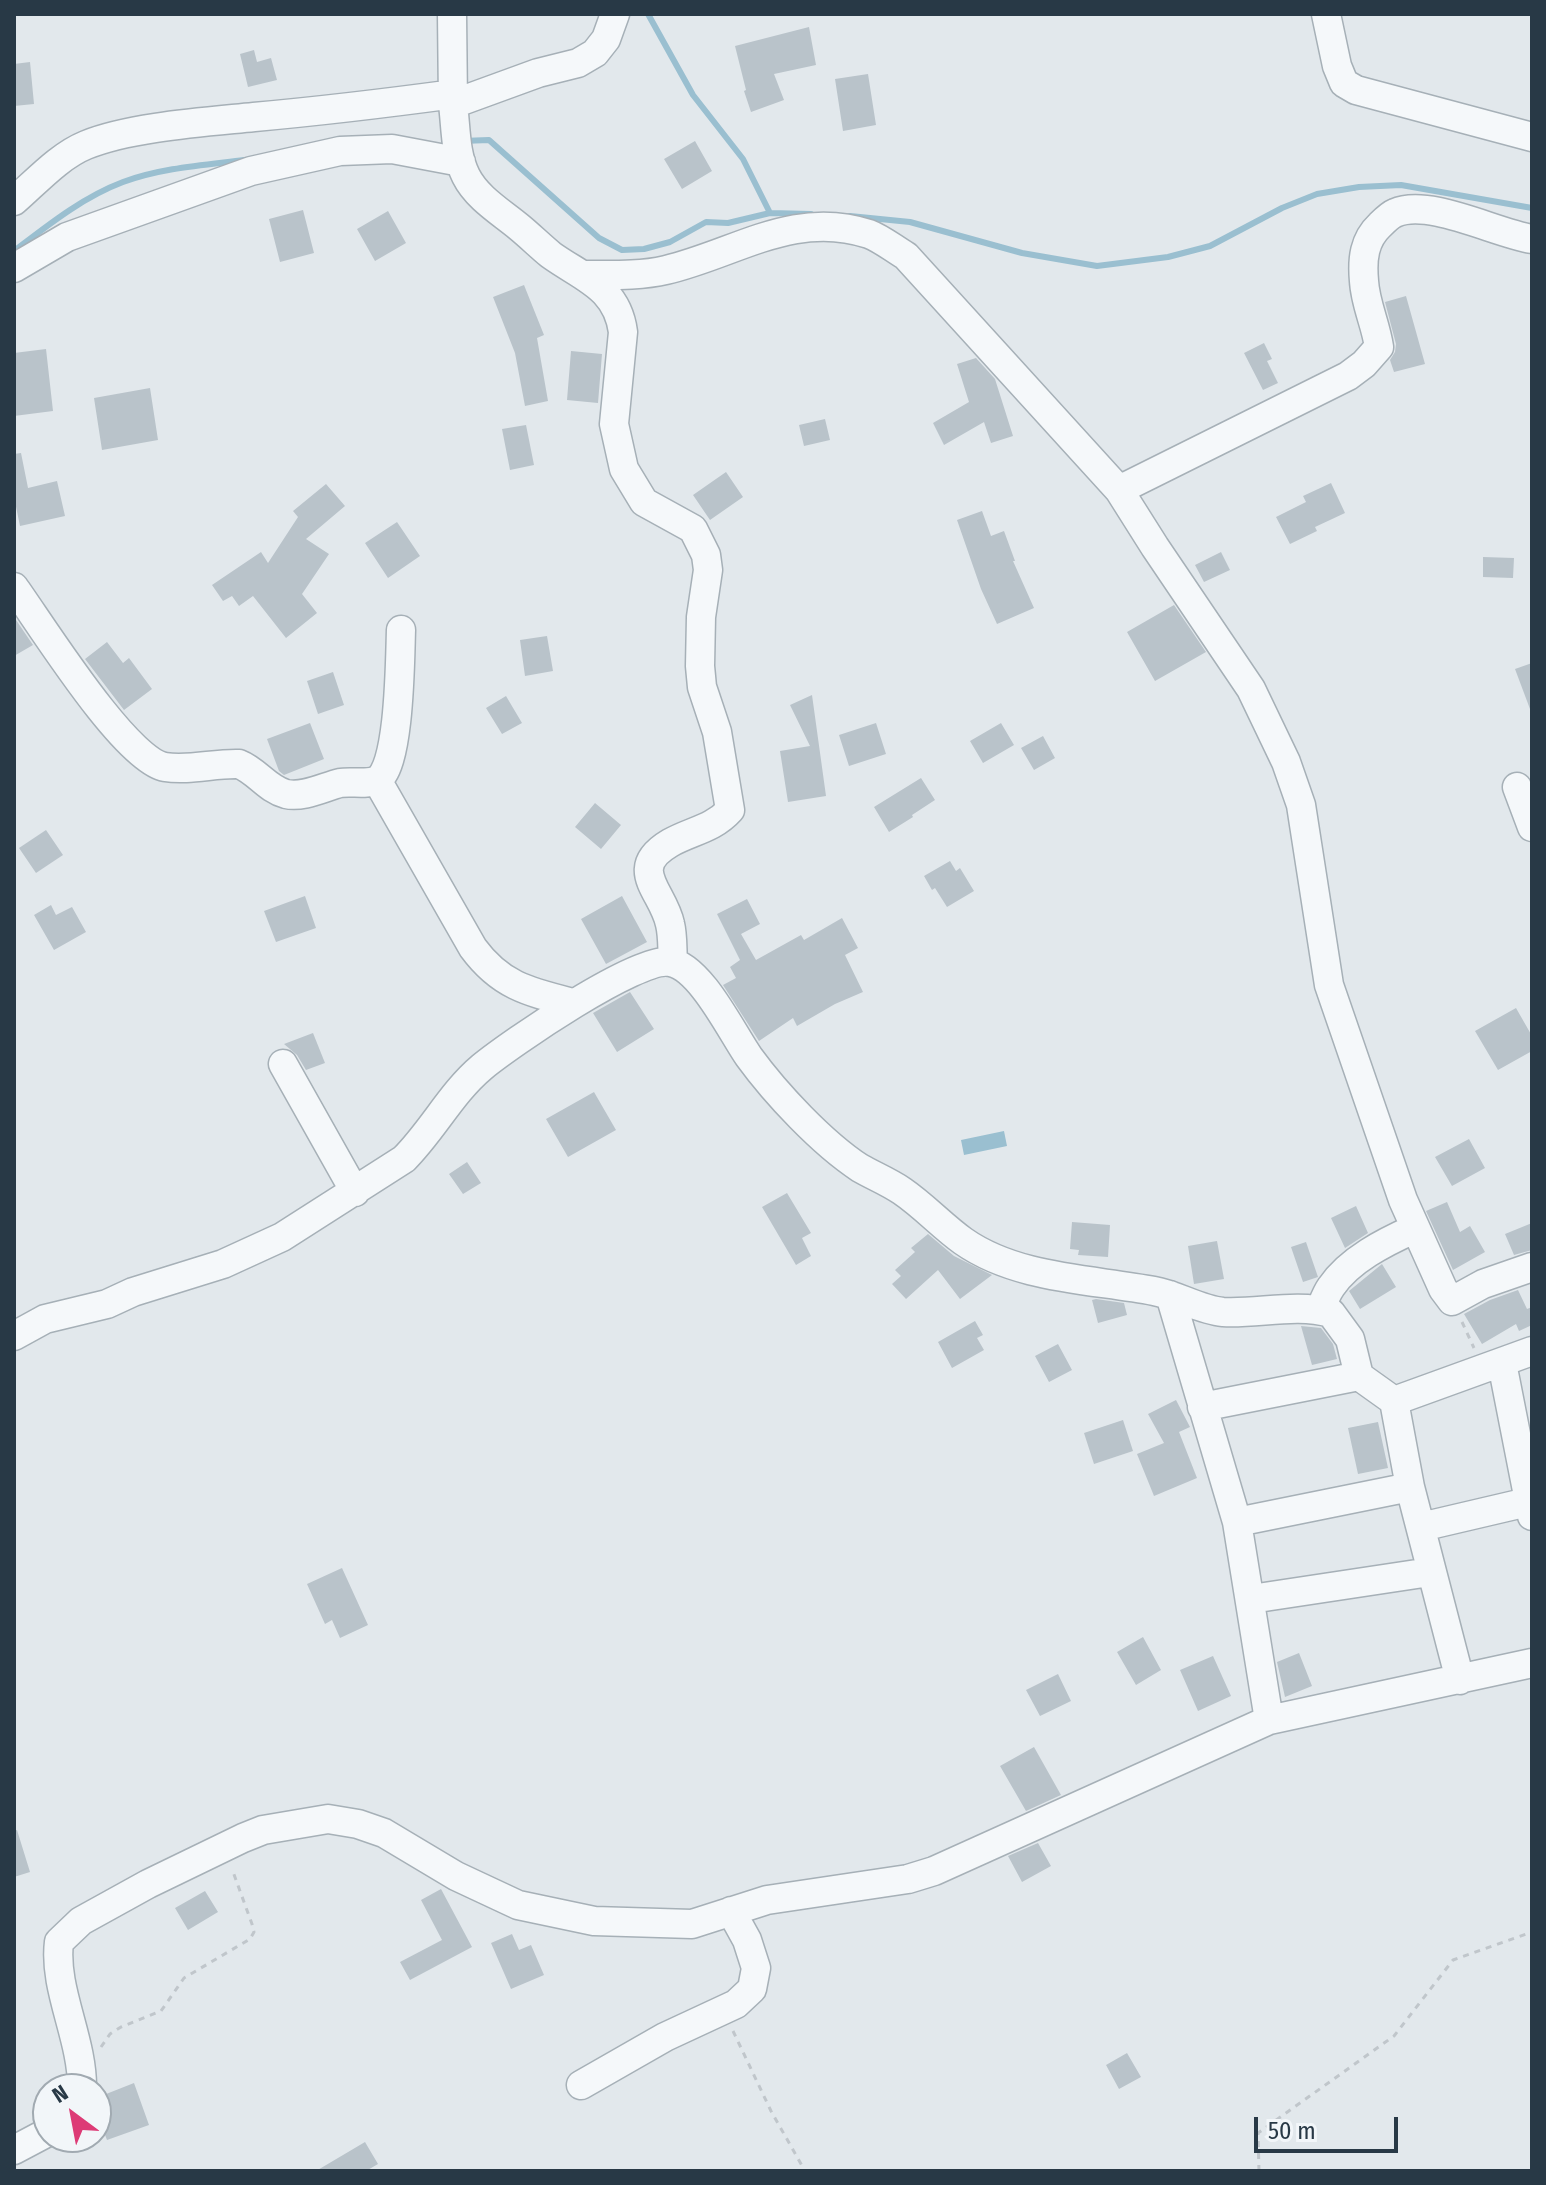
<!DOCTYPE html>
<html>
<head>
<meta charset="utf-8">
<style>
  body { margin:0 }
  #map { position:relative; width:1546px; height:2185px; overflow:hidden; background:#e2e8ec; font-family:"Fira Sans Condensed",sans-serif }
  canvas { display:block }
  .frame { position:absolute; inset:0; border:16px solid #283946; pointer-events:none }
  .north { position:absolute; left:32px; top:2073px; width:80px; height:80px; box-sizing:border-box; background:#f2f6f9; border:2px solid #a1aab1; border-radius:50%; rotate:328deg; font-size:22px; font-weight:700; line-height:32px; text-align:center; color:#283946 }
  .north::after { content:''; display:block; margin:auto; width:28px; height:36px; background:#dd3b76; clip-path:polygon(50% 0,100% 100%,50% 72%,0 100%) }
  .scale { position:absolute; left:1254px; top:2117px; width:144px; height:36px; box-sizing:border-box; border:4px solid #283946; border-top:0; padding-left:10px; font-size:24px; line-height:28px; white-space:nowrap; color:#283946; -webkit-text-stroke:6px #f2f6f9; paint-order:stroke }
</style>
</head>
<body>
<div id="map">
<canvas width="1546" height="2185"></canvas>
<div class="frame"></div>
<div class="north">N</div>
<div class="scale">50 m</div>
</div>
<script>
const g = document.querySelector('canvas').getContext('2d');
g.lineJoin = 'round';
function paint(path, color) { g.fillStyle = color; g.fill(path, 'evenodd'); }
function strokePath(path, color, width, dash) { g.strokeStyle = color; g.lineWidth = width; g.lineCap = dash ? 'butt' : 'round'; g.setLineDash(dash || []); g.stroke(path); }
const water = new Path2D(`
  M 1004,1131 L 1007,1146 L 964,1155 L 961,1140 Z`);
const stream = new Path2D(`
  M 648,14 L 693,95 L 743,159 L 770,213
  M 462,141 L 489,140 L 599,238 L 622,250 L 644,249 L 670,242 L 706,222 L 728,223 L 770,213 L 811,214
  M 850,216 L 910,222 L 1022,253 L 1097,266 L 1168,257 L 1210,246 L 1282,208 L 1317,194 L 1359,187 L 1401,185 L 1532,208
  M 14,251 C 48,225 83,197 123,182 C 161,168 204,165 244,160`);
const building = new Path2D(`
  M 809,27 L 816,65 L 774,74 L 784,100 L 751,112 L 744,91 L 746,90 L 735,46 Z
  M 254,50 L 257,62 L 271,58 L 277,80 L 248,87 L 240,54 Z
  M 30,62 L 34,104 L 14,106 L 14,64 Z
  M 868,74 L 876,125 L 843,131 L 835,79 Z
  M 695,141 L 712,171 L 682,189 L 664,159 Z
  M 303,210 L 314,253 L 280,262 L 269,219 Z
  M 388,211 L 406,243 L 375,261 L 357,229 Z
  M 524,285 L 544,335 L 537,338 L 548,401 L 525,406 L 515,353 L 493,297 Z
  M 1406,296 L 1425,364 L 1394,372 L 1390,360 L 1395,352 L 1396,344 L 1385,302 Z
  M 1264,343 L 1272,359 L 1267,361 L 1278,383 L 1263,390 L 1244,353 Z
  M 46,349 L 53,411 L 14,416 L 14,353 Z
  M 571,351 L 602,354 L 598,403 L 567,400 Z
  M 976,358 L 995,379 L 1013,436 L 991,443 L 984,422 L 944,445 L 933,423 L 969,402 L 957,364 Z
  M 150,388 L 158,440 L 102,450 L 94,398 Z
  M 825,419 L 830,440 L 804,446 L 799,425 Z
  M 526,425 L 534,465 L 510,470 L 502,429 Z
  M 21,453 L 28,488 L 57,481 L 65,516 L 20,526 L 14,497 L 14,454 Z
  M 726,472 L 743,497 L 710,520 L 693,495 Z
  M 1331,483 L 1345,513 L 1315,527 L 1317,531 L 1290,544 L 1276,517 L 1306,502 L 1303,496 Z
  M 326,484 L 345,506 L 306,539 L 329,554 L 302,594 L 317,613 L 286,638 L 253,596 L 239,606 L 232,596 L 223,601 L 212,585 L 261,552 L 268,563 L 298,517 L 293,511 Z
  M 982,511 L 991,536 L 1004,531 L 1015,561 L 1013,561 L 1034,608 L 997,624 L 981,589 L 957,520 Z
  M 397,522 L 420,556 L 388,578 L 365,543 Z
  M 1221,552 L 1230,570 L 1204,582 L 1195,565 Z
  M 1483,557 L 1514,558 L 1513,578 L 1483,577 Z
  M 1174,605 L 1206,652 L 1155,681 L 1127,632 Z
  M 14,617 L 33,645 L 14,656 Z
  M 547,636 L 553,671 L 525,676 L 520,640 Z
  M 107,642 L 123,663 L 129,658 L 152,689 L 124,710 L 85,659 Z
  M 1532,663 L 1532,709 L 1530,709 L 1515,669 Z
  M 333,672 L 344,705 L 318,714 L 307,681 Z
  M 812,695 L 826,796 L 788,802 L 780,751 L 810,746 L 790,705 Z
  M 506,696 L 522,723 L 502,734 L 486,708 Z
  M 310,723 L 324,759 L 284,775 L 279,771 L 267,739 Z
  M 876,723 L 886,754 L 849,766 L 839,735 Z
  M 1001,723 L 1014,745 L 983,763 L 970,741 Z
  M 1043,736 L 1055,758 L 1034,770 L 1021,748 Z
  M 921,778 L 935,800 L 912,815 L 913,817 L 889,832 L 874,807 Z
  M 595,803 L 621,825 L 601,849 L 575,827 Z
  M 46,830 L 63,855 L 36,873 L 19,848 Z
  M 950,861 L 956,871 L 960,868 L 974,891 L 947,907 L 935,888 L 932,890 L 924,876 Z
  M 305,896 L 316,928 L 276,942 L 264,911 Z
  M 622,896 L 647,942 L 606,964 L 581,919 Z
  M 747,899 L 760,924 L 741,934 L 756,960 L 801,935 L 804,940 L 842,918 L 858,948 L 845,955 L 863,992 L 835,1004 L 797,1026 L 793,1018 L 759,1041 L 723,985 L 736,978 L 730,967 L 740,960 L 717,914 Z
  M 51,905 L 56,915 L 72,907 L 86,932 L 54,950 L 34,915 Z
  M 630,992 L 654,1029 L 617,1052 L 593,1013 Z
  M 1516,1008 L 1532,1036 L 1532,1051 L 1498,1070 L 1475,1031 Z
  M 313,1033 L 325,1063 L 306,1070 L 297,1055 L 284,1044 Z
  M 594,1092 L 616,1130 L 568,1157 L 546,1119 Z
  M 1469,1139 L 1485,1168 L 1452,1186 L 1435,1157 Z
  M 467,1162 L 481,1183 L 463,1194 L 449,1174 Z
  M 787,1193 L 811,1233 L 802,1238 L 811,1256 L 796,1265 L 762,1207 Z
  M 1447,1202 L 1460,1232 L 1470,1226 L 1485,1252 L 1453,1270 L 1426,1211 Z
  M 1356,1206 L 1368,1233 L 1345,1248 L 1331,1218 Z
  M 1072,1222 L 1110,1225 L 1108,1257 L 1078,1255 L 1079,1250 L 1070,1249 Z
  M 1532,1223 L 1532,1250 L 1514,1255 L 1505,1234 Z
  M 928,1234 L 954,1256 L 992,1275 L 960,1299 L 938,1270 L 906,1299 L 892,1284 L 901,1276 L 895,1270 L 915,1252 L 911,1248 Z
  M 1217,1241 L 1224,1279 L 1194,1284 L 1188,1246 Z
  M 1306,1242 L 1318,1277 L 1303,1282 L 1291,1247 Z
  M 1382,1264 L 1396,1287 L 1360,1309 L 1349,1291 Z
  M 1518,1290 L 1527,1309 L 1532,1307 L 1532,1325 L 1519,1331 L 1516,1324 L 1482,1344 L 1464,1314 L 1490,1300 Z
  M 1096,1299 L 1124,1303 L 1127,1315 L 1098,1323 L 1092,1300 Z
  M 975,1321 L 983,1335 L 977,1338 L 984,1350 L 952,1368 L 938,1342 Z
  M 1301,1326 L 1321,1328 L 1333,1344 L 1337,1359 L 1312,1365 Z
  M 1058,1344 L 1072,1370 L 1049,1382 L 1035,1356 Z
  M 1176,1400 L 1190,1427 L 1179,1432 L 1197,1478 L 1154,1496 L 1137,1454 L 1164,1443 L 1148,1414 Z
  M 1123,1420 L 1133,1451 L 1094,1464 L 1084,1433 Z
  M 1378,1422 L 1388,1468 L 1358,1474 L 1348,1428 Z
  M 342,1568 L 368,1625 L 340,1638 L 332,1620 L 325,1624 L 307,1584 Z
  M 1143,1637 L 1161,1670 L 1136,1685 L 1117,1652 Z
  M 1299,1653 L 1312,1686 L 1285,1697 L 1277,1662 Z
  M 1213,1656 L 1231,1696 L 1198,1711 L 1180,1670 Z
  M 1058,1674 L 1071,1701 L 1040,1716 L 1026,1690 Z
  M 1034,1747 L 1061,1795 L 1026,1811 L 1000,1766 Z
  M 17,1830 L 30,1872 L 14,1877 L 14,1831 Z
  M 1038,1843 L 1051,1866 L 1022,1882 L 1008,1856 Z
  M 441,1889 L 472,1947 L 410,1980 L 400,1962 L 442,1940 L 421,1900 Z
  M 205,1891 L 218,1912 L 188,1930 L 175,1908 Z
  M 512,1934 L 519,1950 L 531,1945 L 544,1975 L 511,1989 L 491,1943 Z
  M 1127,2053 L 1141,2077 L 1119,2089 L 1106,2065 Z
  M 134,2083 L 149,2125 L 107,2140 L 96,2111 L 96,2098 Z
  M 365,2142 L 378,2164 L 366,2171 L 316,2171 Z`);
const path = new Path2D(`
  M 1462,1322 L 1474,1348
  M 733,2031 L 771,2111 L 805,2171
  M 101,2047 L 110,2034 L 121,2027 L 161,2011 L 184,1978 L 250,1939 L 254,1932 L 252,1924 L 232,1869
  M 1259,2171 L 1258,2133 L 1394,2036 L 1453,1960 L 1532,1932`);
const minor = new Path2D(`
  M 452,14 L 453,104
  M 615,14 L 606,39 L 595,53 L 578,63 L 538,73 L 453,104 C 456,128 455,154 466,176 C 477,198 501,212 519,227 C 530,236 540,246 551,255 C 583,278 617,287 623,332 L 614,424 L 624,469 L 644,502 L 693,529 L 706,555 L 708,570 L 701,617 L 700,666 L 702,687 L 717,732 L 730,810 C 713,829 691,831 670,843 C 626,869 663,891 670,924 C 673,936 672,949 673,962
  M 1326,14 L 1337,66 L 1344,83 L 1356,90 L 1532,137
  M 14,201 C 36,182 59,156 86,145 C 130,127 205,122 254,117 C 321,111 387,103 454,94
  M 14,268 L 67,237 L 251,171 L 340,151 L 392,149 L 461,162
  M 586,275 C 612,275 641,276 666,270 C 735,254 794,209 869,234 C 882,239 894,249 906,256 L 1119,490 L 1155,547 L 1251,689 L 1286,762 L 1301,805 L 1329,985 L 1403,1200 L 1443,1289 L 1452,1301 L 1483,1284 L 1532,1267
  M 1119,490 L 1348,376 L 1364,364 L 1379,347 C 1376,325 1365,303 1364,281 C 1362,259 1364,240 1380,225 C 1384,221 1390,215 1395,213 C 1429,198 1495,233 1532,239
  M 14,587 C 40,623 125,760 165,767 C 189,771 215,763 239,764 C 257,771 267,789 286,794 C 303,798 324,787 340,783 C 351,781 367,785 377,780 C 400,769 400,656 401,630
  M 377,780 L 473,948 C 501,986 529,992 573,1003
  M 1517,787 L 1532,827
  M 283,1064 L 355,1192
  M 1170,1295 L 1237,1522 L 1269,1720
  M 1320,1310 C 1323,1303 1326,1294 1331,1287 C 1349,1260 1385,1242 1414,1229
  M 14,1336 L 45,1319 L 107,1304 L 133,1292 L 223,1264 L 282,1237 L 404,1159 C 433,1130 451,1093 482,1067 C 510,1044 638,956 670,962 C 701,967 732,1033 749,1057 C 776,1094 822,1143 860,1168 C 874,1176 889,1182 902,1191 C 924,1206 942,1226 963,1241 C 1017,1279 1091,1279 1154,1291 C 1177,1295 1200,1310 1223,1312 C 1259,1314 1296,1303 1331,1313 L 1350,1339 L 1359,1376 L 1394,1401 L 1532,1351
  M 1502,1363 L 1532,1516
  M 1394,1401 L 1410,1487 L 1460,1680
  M 1202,1407 L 1359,1376
  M 1237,1522 L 1410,1487
  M 1421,1527 L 1532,1501
  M 1251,1599 L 1430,1572
  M 581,2085 L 665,2037 L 736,2004 L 752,1989 L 756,1968 L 747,1940 L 731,1911
  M 82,2089 C 83,2039 53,1989 59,1942 L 81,1921 L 148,1884 L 243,1838 L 263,1830 L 328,1819 L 358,1824 L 384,1833 L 456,1876 L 518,1905 L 594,1921 L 692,1924 L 767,1900 L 908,1879 L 934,1871 L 1269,1720 L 1532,1663
  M 14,2150 L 48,2132`);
paint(water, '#9abfd0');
strokePath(stream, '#9abfd0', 6);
paint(building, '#b9c3ca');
strokePath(minor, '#a6b0b7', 31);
strokePath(path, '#c0c6cb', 3, [6, 6]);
strokePath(minor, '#f5f8fa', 28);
</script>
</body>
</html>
